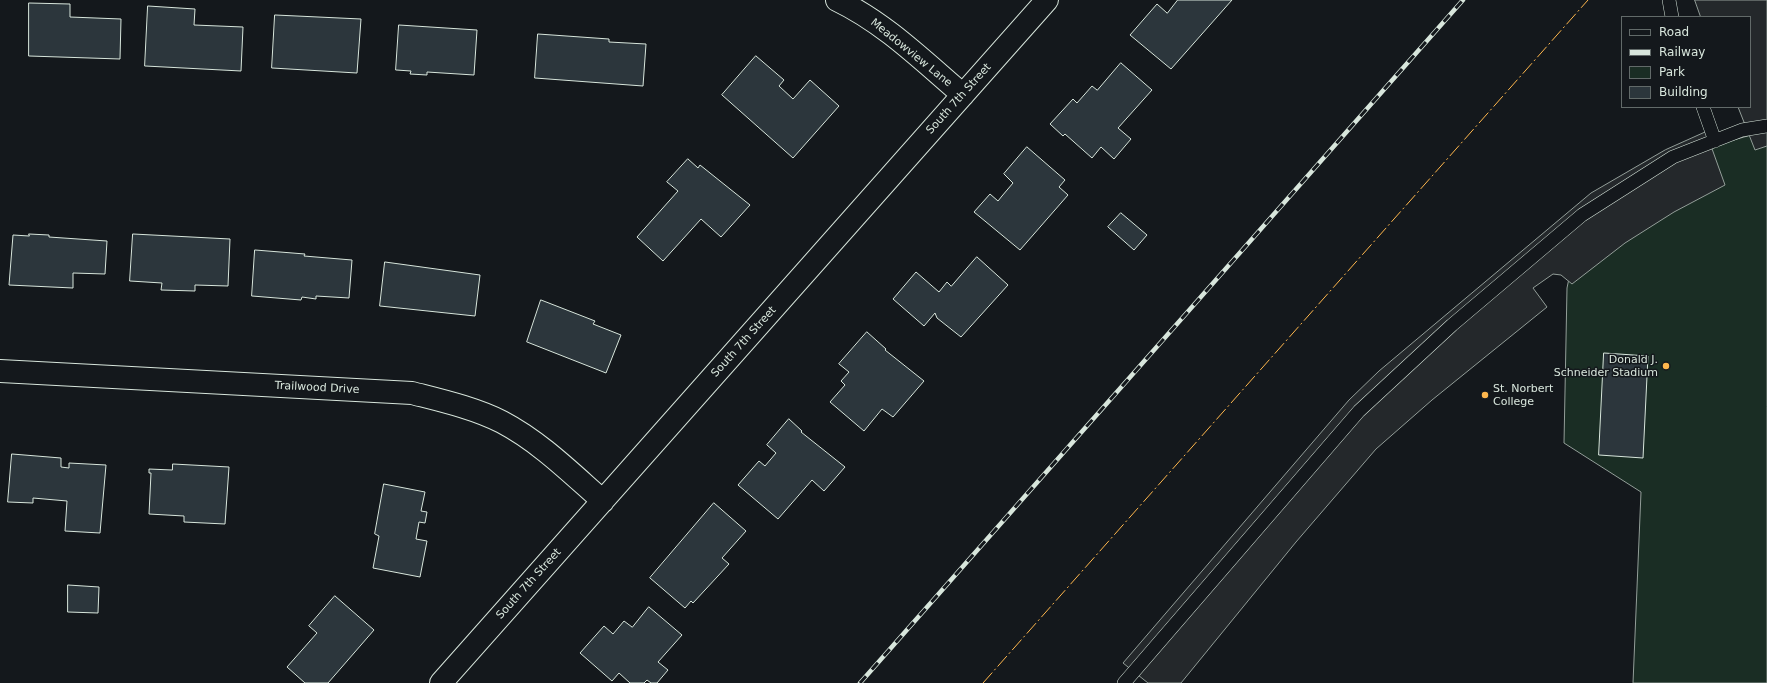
<!DOCTYPE html>
<html>
<head>
<meta charset="utf-8">
<style>
  body { margin:0 }
  #map { position:relative; width:1767px; height:683px; overflow:hidden; background:#14181c; font-family:"DejaVu Sans",sans-serif }
  canvas { display:block }
  .legend { position:absolute; left:1621px; top:16px; width:130px; height:92px; box-sizing:border-box; background:#14181c; border:1px solid #626a69; margin:0; padding:5px 7px; list-style:none; font-size:12px; color:#d8e6dc }
  .legend li { display:flex; align-items:center; gap:8px; height:20px }
  .legend b { width:20px; border:1px solid #626a69 }
</style>
</head>
<body>
<div id="map">
<canvas width="1767" height="683"></canvas>
<ul class="legend">
<li><b style="height:5px;background:#14181c"></b>Road</li>
<li><b style="height:5px;background:#d8e6dc"></b>Railway</li>
<li><b style="height:11px;background:#1a2d24"></b>Park</li>
<li><b style="height:11px;background:#2c363c"></b>Building</li>
</ul>
</div>
<script>
const g = document.querySelector('canvas').getContext('2d');
g.lineJoin = 'round';
function paint(path, color) { g.fillStyle = color; g.fill(path, 'evenodd'); }
function strokePath(path, color, width, dash) { g.strokeStyle = color; g.lineWidth = width; g.lineCap = dash ? 'butt' : 'round'; g.setLineDash(dash || []); g.stroke(path); }
function drawText(font, color, halo, rows, align = 'center') {
  g.font = font + ' "DejaVu Sans",sans-serif'; g.lineWidth = 3; g.setLineDash([]); g.textBaseline = 'middle'; g.strokeStyle = halo; g.fillStyle = color; for (const [text, x, y, turn = 0] of rows) {
    g.save(); g.translate(x, y); g.rotate((+turn || 0) * Math.PI / 180); g.textAlign = isNaN(turn) ? turn : align; if (halo) g.strokeText(text, 0, 0); g.fillText(text, 0, 0); g.restore();
  }
}
const green = new Path2D(`
  M 1767,131 L 1767,683 L 1633,683 L 1641,492 L 1564,443 L 1567,288 L 1582,215 L 1673,157 Z`);
const parking = new Path2D(`
  M 1695,0 L 1767,0 L 1767,146 L 1755,150 L 1738,107 L 1750,107 L 1750,17 L 1701,17 Z
  M 1706,132 L 1725,185 L 1674,212 L 1625,243 L 1572,284 L 1561,275 L 1553,274 L 1533,288 L 1547,307 L 1432,400 L 1376,449 L 1296,542 L 1181,683 L 1148,683 L 1123,663 L 1349,400 L 1379,371 L 1591,193 L 1665,150 Z`);
const building = new Path2D(`
  M 1178,0 L 1232,0 L 1171,69 L 1130,35 L 1157,4 L 1167,13 Z
  M 29,3 L 70,4 L 70,17 L 121,19 L 120,59 L 29,56 Z
  M 148,6 L 195,9 L 194,25 L 243,27 L 241,71 L 145,66 Z
  M 275,15 L 361,19 L 357,73 L 272,68 Z
  M 399,25 L 477,30 L 474,75 L 427,72 L 427,75 L 410,74 L 411,71 L 396,70 Z
  M 538,34 L 609,39 L 609,42 L 646,44 L 643,86 L 535,78 Z
  M 756,56 L 784,80 L 779,86 L 793,99 L 810,80 L 839,106 L 793,158 L 722,95 Z
  M 1121,63 L 1152,90 L 1118,128 L 1131,139 L 1114,159 L 1101,147 L 1092,158 L 1065,134 L 1063,136 L 1050,124 L 1073,99 L 1077,103 L 1092,86 L 1097,90 Z
  M 1027,147 L 1065,180 L 1059,187 L 1068,195 L 1020,250 L 974,212 L 990,194 L 998,201 L 1002,196 L 1013,183 L 1004,174 Z
  M 688,159 L 698,168 L 700,165 L 750,205 L 721,237 L 701,219 L 663,261 L 637,237 L 678,191 L 667,182 Z
  M 1121,213 L 1147,235 L 1134,250 L 1108,227 Z
  M 29,234 L 49,235 L 49,237 L 107,241 L 105,274 L 73,273 L 73,288 L 9,285 L 13,235 L 29,236 Z
  M 133,234 L 230,239 L 228,286 L 195,285 L 195,291 L 161,290 L 162,283 L 130,281 Z
  M 255,250 L 305,254 L 304,256 L 352,260 L 349,298 L 316,296 L 316,299 L 302,297 L 301,300 L 252,296 Z
  M 977,257 L 1008,285 L 961,337 L 937,318 L 935,313 L 924,326 L 893,299 L 916,272 L 939,292 L 947,282 L 951,286 Z
  M 385,262 L 480,275 L 475,316 L 380,306 Z
  M 541,300 L 595,321 L 593,324 L 621,335 L 606,373 L 527,342 Z
  M 867,332 L 886,349 L 885,350 L 924,381 L 893,417 L 882,409 L 864,431 L 830,402 L 845,385 L 841,381 L 849,372 L 839,364 Z
  M 1604,353 L 1648,356 L 1643,458 L 1599,455 Z
  M 789,419 L 802,431 L 801,432 L 845,467 L 824,491 L 812,480 L 778,519 L 738,485 L 759,461 L 765,466 L 776,453 L 767,445 Z
  M 12,454 L 61,458 L 61,467 L 69,468 L 69,463 L 106,465 L 100,533 L 65,531 L 67,501 L 33,498 L 33,503 L 8,502 Z
  M 173,464 L 229,467 L 225,524 L 184,522 L 184,516 L 149,514 L 151,473 L 149,473 L 149,469 L 172,470 Z
  M 384,484 L 425,492 L 421,511 L 427,512 L 425,523 L 419,522 L 416,539 L 427,541 L 420,577 L 373,568 L 379,536 L 375,534 Z
  M 714,503 L 746,531 L 722,558 L 729,564 L 693,603 L 691,601 L 685,608 L 650,578 Z
  M 68,585 L 99,587 L 98,613 L 68,612 Z
  M 335,596 L 374,630 L 328,683 L 305,683 L 287,667 L 317,633 L 309,626 Z
  M 649,607 L 682,635 L 658,662 L 668,670 L 657,683 L 651,683 L 647,680 L 644,683 L 630,683 L 619,673 L 612,681 L 580,653 L 604,626 L 613,634 L 624,621 L 632,627 Z`);
const service = new Path2D(`
  M 1669,0 L 1672,17
  M 1703,107 L 1715,141
  M 1124,683 L 1359,411 L 1452,325 L 1582,215 L 1673,157 L 1742,130 L 1767,126`);
const minor = new Path2D(`
  M 837,0 C 885,23 923,61 963,95
  M 0,371 L 412,393 C 443,401 474,408 502,422 C 540,442 571,473 603,501
  M 441,683 L 1047,0`);
const rail = new Path2D(`
  M 860,683 L 1463,0`);
const power = new Path2D(`
  M 983,683 L 1588,0`);
const markers = [
  [1666,366,4,"#ffb74d"],
  [1485,395,4,"#ffb74d"]
];
const streetNames = [
  ["Meadowview Lane",911,53,39],
  ["South 7th Street",959,99,-48],
  ["South 7th Street",744,342,-48],
  ["Trailwood Drive",317,388,3],
  ["South 7th Street",529,584,-48]
];
const poiNames = [
  ["Donald J.",1658,360],
  ["Schneider Stadium",1658,373],
  ["St. Norbert",1493,389,"left"],
  ["College",1493,402,"left"]
];
paint(green, '#1a2d24');
strokePath(green, '#939e99', 1);
paint(parking, '#24282b');
strokePath(parking, '#939e99', 1);
paint(building, '#2c363c');
strokePath(building, '#d8e6dc', 1);
strokePath(service, '#d8e6dc', 14);
strokePath(minor, '#d8e6dc', 24);
strokePath(service, '#14181c', 13);
strokePath(minor, '#14181c', 22);
strokePath(rail, '#d8e6dc', 4.5);
strokePath(rail, '#14181c', 3, [9]);
strokePath(power, '#ffb74d', 1, [14, 3, 2, 3]);
for (const [x, y, r, color] of markers) { const dot = new Path2D(); dot.arc(x, y, r, 0, 2 * Math.PI); g.fillStyle = color; g.fill(dot); strokePath(dot, '#14181c', 1.5); }
drawText('11px', '#d8e6dc', '#14181c', streetNames);
drawText('11px', '#d8e6dc', '#14181c', poiNames, 'right');
</script>
</body>
</html>
